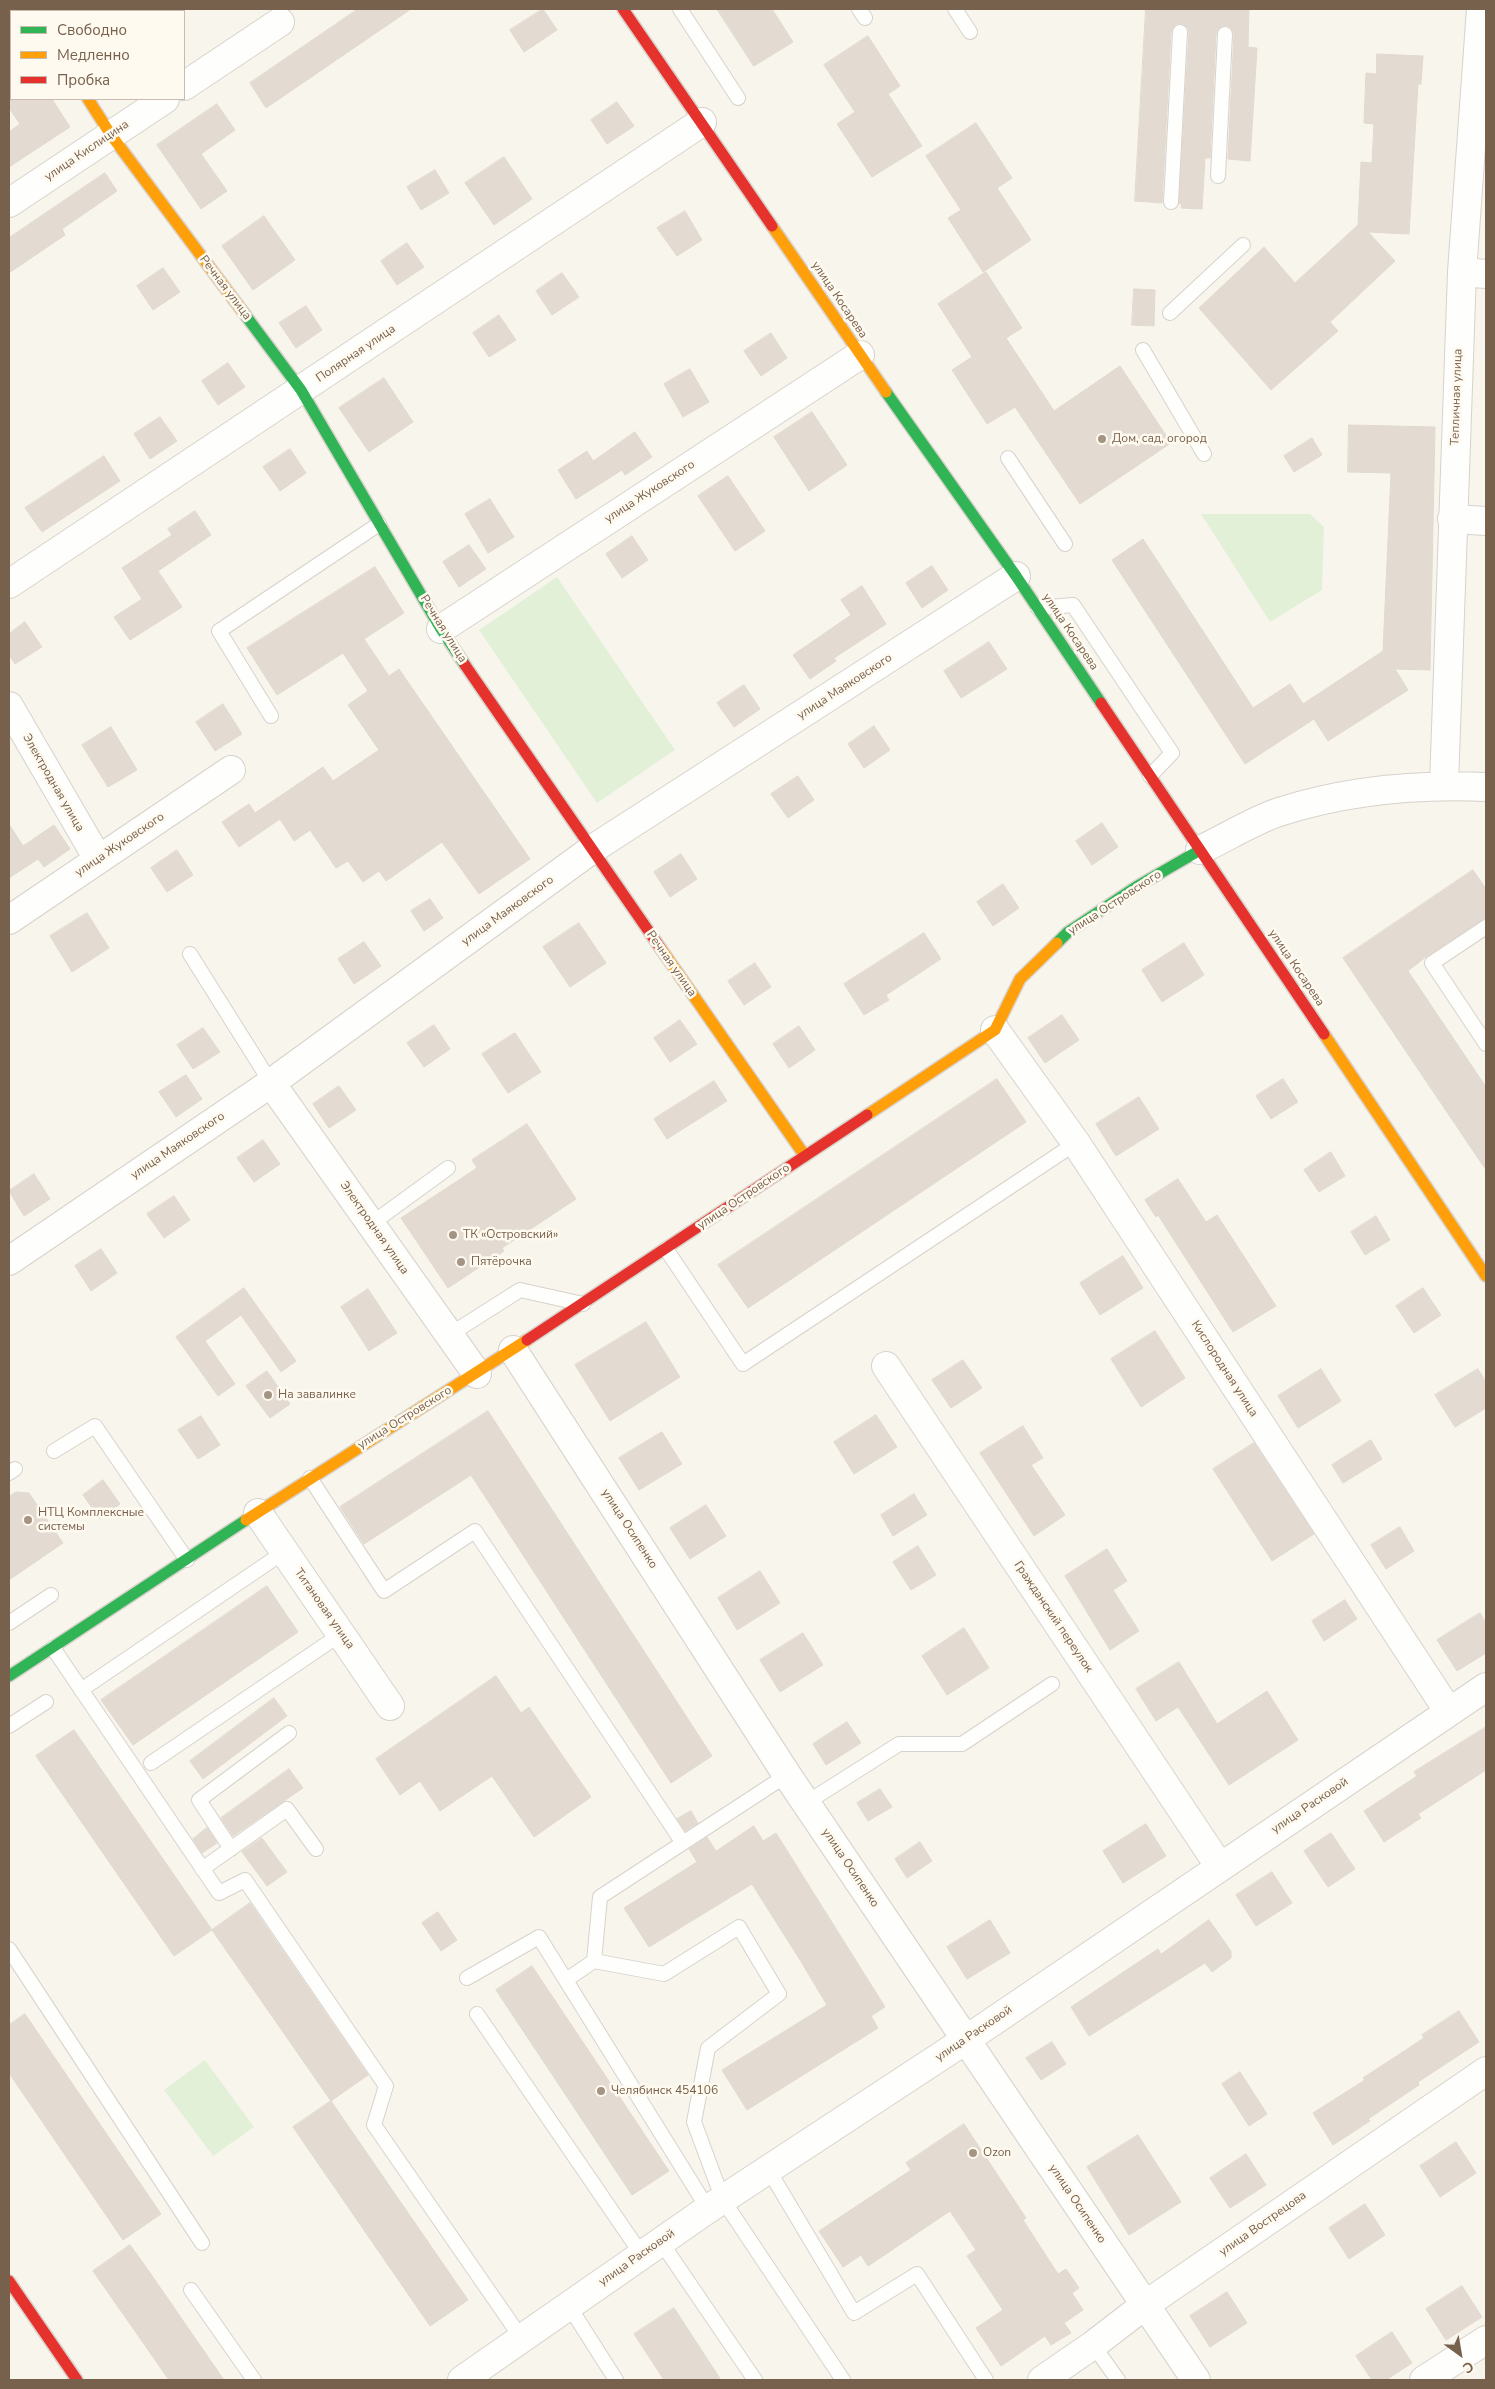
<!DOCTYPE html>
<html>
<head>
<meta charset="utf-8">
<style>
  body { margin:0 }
  #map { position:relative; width:1495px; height:2389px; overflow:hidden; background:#f8f5ed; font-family:"Nunito Sans",sans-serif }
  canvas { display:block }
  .frame { position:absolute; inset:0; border:10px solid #77604c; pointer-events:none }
  .legend { position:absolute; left:10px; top:10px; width:175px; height:90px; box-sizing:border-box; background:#fffaf0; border:1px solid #c9bcae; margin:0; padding:6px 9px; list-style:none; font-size:15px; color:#77604c }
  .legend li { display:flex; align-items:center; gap:10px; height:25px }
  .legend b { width:25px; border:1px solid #c9bcae }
  .north { position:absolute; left:1435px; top:2329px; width:50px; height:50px; -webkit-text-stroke:4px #fffaf0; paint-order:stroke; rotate:148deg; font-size:14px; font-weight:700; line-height:20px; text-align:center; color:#77604c }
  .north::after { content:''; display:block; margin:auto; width:18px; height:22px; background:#77604c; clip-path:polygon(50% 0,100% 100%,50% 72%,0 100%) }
</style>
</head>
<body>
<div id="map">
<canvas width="1495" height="2389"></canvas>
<div class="frame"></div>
<ul class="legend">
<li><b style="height:6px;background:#30b455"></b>Свободно</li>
<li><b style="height:6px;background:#ff9f0a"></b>Медленно</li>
<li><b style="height:6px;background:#e5322d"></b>Пробка</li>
</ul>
<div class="north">С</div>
</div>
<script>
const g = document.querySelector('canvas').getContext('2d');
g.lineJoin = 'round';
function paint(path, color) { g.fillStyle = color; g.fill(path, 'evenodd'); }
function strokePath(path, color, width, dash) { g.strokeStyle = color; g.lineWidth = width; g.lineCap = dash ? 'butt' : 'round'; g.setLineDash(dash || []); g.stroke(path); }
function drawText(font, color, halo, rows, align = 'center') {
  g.font = font + ' "Nunito Sans",sans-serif'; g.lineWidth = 5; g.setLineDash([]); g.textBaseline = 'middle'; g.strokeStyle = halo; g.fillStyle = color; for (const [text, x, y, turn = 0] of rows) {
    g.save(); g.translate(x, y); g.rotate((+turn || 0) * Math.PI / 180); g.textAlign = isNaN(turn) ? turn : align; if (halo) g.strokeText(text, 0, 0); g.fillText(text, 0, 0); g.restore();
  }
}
const green = new Path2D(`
  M 1201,514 L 1310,514 L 1324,527 L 1322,590 L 1270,622 Z
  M 557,577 L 675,750 L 597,803 L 479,630 Z
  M 205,2060 L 254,2127 L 213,2156 L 164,2090 Z`);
const building = new Path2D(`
  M 358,9 L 411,9 L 266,108 L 250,83 Z
  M 543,9 L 557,30 L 524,52 L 510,30 Z
  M 717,9 L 772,9 L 793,42 L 754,66 Z
  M 1146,9 L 1249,9 L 1248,47 L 1257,48 L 1250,161 L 1228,159 L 1234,34 L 1230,27 L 1225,25 L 1218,29 L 1216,34 L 1210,158 L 1205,158 L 1202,209 L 1181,208 L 1182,204 L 1179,204 L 1189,32 L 1188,28 L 1181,23 L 1176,24 L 1171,32 L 1162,203 L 1135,201 Z
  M 868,36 L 900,86 L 888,94 L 922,146 L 872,177 L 837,124 L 855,112 L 824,65 Z
  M 1377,54 L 1423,56 L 1421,84 L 1418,84 L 1409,234 L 1368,232 L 1395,261 L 1330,322 L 1338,331 L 1271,390 L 1199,308 L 1264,247 L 1295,283 L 1358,225 L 1361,162 L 1372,163 L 1374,124 L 1364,123 L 1366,73 L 1376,74 Z
  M 9,99 L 52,99 L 70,127 L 9,167 L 9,132 L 20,124 L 9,108 Z
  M 617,102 L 634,126 L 607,144 L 591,120 Z
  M 217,104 L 235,130 L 201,154 L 227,191 L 201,209 L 157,145 Z
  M 976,123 L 1012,178 L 997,188 L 1031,240 L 983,272 L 948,218 L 961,210 L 926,156 Z
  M 504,157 L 532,199 L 494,225 L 465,183 Z
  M 435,170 L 449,193 L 421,210 L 407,187 Z
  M 105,173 L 117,191 L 62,229 L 65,235 L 9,273 L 9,238 Z
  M 685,211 L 702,240 L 677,256 L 657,228 Z
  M 264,216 L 295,260 L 253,290 L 222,246 Z
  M 407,243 L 424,267 L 397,285 L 381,261 Z
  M 163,268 L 180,292 L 153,310 L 137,286 Z
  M 986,272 L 1022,328 L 1006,338 L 1054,411 L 1120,366 L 1171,443 L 1080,504 L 1015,407 L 987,424 L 952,370 L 972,357 L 938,304 Z
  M 562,273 L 579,297 L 552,315 L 536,291 Z
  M 1134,289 L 1155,290 L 1154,326 L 1132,325 Z
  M 306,306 L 322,330 L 296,348 L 279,323 Z
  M 499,315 L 516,340 L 489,357 L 473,333 Z
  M 771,333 L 787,358 L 761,376 L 744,351 Z
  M 228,363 L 245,387 L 218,405 L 202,381 Z
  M 690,369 L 709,402 L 683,417 L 664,384 Z
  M 384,378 L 413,422 L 369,452 L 339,408 Z
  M 812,412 L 847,465 L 809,491 L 774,437 Z
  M 160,417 L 177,441 L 150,459 L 134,434 Z
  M 1349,425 L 1435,427 L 1430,670 L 1395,669 L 1408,690 L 1328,741 L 1314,719 L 1245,764 L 1112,560 L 1143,539 L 1253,708 L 1290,684 L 1303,704 L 1383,651 L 1391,473 L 1348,472 Z
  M 635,432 L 652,457 L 625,475 L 622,470 L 576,499 L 558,470 L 587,451 L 593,461 Z
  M 1312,438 L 1322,455 L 1294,472 L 1284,456 Z
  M 290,449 L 306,473 L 280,491 L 263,467 Z
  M 104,456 L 120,481 L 42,532 L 25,508 Z
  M 728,476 L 765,531 L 735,551 L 698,496 Z
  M 490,499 L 514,537 L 488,553 L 465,514 Z
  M 195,511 L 211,535 L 158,571 L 182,607 L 130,640 L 114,617 L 142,599 L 122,568 L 172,535 L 168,529 Z
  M 632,536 L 648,560 L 622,578 L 606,554 Z
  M 469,545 L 486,569 L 459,587 L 443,562 Z
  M 932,566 L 948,590 L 922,608 L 906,583 Z
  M 375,567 L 404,613 L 364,639 L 389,676 L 399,669 L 530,859 L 479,894 L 442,842 L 386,881 L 379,871 L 363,882 L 348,861 L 336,868 L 310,830 L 294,841 L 280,819 L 239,847 L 222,822 L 249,804 L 255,813 L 323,767 L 333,781 L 379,750 L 348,705 L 368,691 L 343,653 L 277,695 L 247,648 Z
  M 862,586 L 886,624 L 834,658 L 836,661 L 810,679 L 793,655 L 851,615 L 841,600 Z
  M 25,622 L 42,647 L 15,664 L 9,655 L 9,634 Z
  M 989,642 L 1007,669 L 961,698 L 944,671 Z
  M 744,685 L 760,709 L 734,727 L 717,703 Z
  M 223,704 L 242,734 L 215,751 L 196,722 Z
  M 874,726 L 890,750 L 864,768 L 848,744 Z
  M 111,727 L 137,770 L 108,787 L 82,745 Z
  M 798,776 L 814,800 L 788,818 L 771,794 Z
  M 1102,823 L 1118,847 L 1092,865 L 1076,841 Z
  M 9,824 L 23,846 L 54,825 L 70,849 L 44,867 L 38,859 L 9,878 Z
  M 177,850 L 193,875 L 167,892 L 151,868 Z
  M 681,854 L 697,879 L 670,897 L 654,872 Z
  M 1473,870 L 1486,889 L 1486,918 L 1427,956 L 1408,971 L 1486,1087 L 1486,1170 L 1343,958 Z
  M 1003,884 L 1019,908 L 993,926 L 977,902 Z
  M 430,899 L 443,918 L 424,931 L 411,911 Z
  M 87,913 L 109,948 L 72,972 L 50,936 Z
  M 579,923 L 606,963 L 570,987 L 543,947 Z
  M 924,933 L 941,959 L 886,995 L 889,1000 L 864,1015 L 844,984 Z
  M 364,942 L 381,966 L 354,984 L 338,959 Z
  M 1184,943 L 1204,975 L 1162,1002 L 1142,970 Z
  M 755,963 L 771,987 L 744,1005 L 728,981 Z
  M 1062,1015 L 1079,1040 L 1045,1063 L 1028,1038 Z
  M 680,1020 L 697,1044 L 670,1062 L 654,1038 Z
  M 434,1025 L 450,1049 L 424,1067 L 407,1043 Z
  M 799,1026 L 815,1050 L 789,1068 L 773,1044 Z
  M 203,1028 L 220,1052 L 193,1069 L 177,1045 Z
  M 515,1033 L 541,1072 L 508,1093 L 482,1054 Z
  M 186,1075 L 202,1099 L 176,1117 L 159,1092 Z
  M 997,1079 L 1026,1122 L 748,1308 L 718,1265 Z
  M 1283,1079 L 1298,1102 L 1271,1119 L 1256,1096 Z
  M 714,1081 L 727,1101 L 667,1139 L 654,1119 Z
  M 339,1086 L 356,1110 L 329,1128 L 313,1104 Z
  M 1139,1097 L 1159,1129 L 1116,1156 L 1096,1124 Z
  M 527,1124 L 576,1199 L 502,1248 L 504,1251 L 448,1288 L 401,1218 L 477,1168 L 472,1160 Z
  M 263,1140 L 280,1164 L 254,1182 L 237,1158 Z
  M 1331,1152 L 1345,1176 L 1319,1192 L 1304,1170 Z
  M 34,1174 L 50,1199 L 24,1216 L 9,1191 Z
  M 1178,1179 L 1206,1222 L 1217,1215 L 1276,1306 L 1233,1332 L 1158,1215 L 1156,1217 L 1145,1200 Z
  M 174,1196 L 190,1220 L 164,1238 L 147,1214 Z
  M 1376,1216 L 1390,1240 L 1365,1255 L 1351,1232 Z
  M 101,1249 L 117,1273 L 91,1291 L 75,1266 Z
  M 1123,1256 L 1143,1288 L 1100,1315 L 1080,1283 Z
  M 244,1288 L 296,1361 L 281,1372 L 241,1315 L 205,1341 L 235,1384 L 218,1396 L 176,1337 Z
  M 1423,1288 L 1441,1315 L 1414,1333 L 1396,1306 Z
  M 368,1289 L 397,1333 L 369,1351 L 341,1307 Z
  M 646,1322 L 680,1377 L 610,1421 L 575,1365 Z
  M 1155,1331 L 1185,1378 L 1141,1407 L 1111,1359 Z
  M 963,1360 L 982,1388 L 951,1408 L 932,1380 Z
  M 1321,1369 L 1341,1401 L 1298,1428 L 1278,1396 Z
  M 1478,1369 L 1486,1382 L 1486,1408 L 1455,1427 L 1435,1395 Z
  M 267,1371 L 290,1404 L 270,1418 L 246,1386 Z
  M 488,1411 L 712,1756 L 671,1783 L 471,1475 L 364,1544 L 340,1507 Z
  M 876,1415 L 897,1447 L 854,1474 L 834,1442 Z
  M 201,1416 L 220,1445 L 198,1459 L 178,1430 Z
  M 1023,1426 L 1043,1458 L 1031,1465 L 1065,1515 L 1034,1536 L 980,1453 Z
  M 662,1432 L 682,1464 L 639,1490 L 619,1458 Z
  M 1371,1440 L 1382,1459 L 1343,1483 L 1332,1465 Z
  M 1254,1443 L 1314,1534 L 1272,1561 L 1213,1469 Z
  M 103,1480 L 120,1504 L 100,1519 L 83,1495 Z
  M 16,1492 L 29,1493 L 63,1543 L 9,1580 L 9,1497 Z
  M 914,1494 L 927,1515 L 893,1536 L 881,1515 Z
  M 706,1505 L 726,1536 L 690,1559 L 670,1528 Z
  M 1400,1527 L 1414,1551 L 1386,1569 L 1371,1545 Z
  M 918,1546 L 936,1575 L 911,1590 L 893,1562 Z
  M 1107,1549 L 1127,1581 L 1113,1590 L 1139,1631 L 1110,1650 L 1065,1576 Z
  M 760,1571 L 780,1603 L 737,1630 L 718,1598 Z
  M 267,1586 L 298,1632 L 133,1745 L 101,1700 Z
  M 1345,1600 L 1357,1619 L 1324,1641 L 1312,1621 Z
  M 1480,1613 L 1486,1623 L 1486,1653 L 1457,1671 L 1437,1640 Z
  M 964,1628 L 989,1668 L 947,1695 L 922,1656 Z
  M 803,1633 L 823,1665 L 780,1692 L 760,1660 Z
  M 1179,1662 L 1217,1724 L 1267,1691 L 1298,1740 L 1229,1785 L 1178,1707 L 1156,1721 L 1136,1689 Z
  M 496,1676 L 521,1713 L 529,1707 L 591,1797 L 534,1837 L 492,1776 L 440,1811 L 420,1781 L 400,1795 L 376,1759 Z
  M 274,1698 L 287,1716 L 203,1779 L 190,1761 Z
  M 847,1722 L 861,1743 L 826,1765 L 813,1744 Z
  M 1486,1727 L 1486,1770 L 1418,1814 L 1421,1818 L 1384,1842 L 1364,1811 L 1417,1776 L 1414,1772 Z
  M 74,1730 L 212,1930 L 174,1956 L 36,1756 Z
  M 289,1769 L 303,1788 L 233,1836 L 221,1818 Z
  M 880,1789 L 892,1807 L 868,1821 L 857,1803 Z
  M 691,1811 L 698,1823 L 685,1831 L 677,1819 Z
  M 1146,1824 L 1166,1856 L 1123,1883 L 1103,1851 Z
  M 754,1826 L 763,1841 L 776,1833 L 885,2007 L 871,2016 L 878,2028 L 747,2110 L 722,2070 L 827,2005 L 800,1960 L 752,1884 L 649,1947 L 624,1908 L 697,1862 L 689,1849 L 707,1837 L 716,1851 Z
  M 207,1828 L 217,1843 L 202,1853 L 193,1839 Z
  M 1331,1833 L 1355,1869 L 1328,1887 L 1304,1851 Z
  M 262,1838 L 287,1872 L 267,1886 L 242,1852 Z
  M 920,1842 L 932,1861 L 907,1878 L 895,1859 Z
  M 1272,1872 L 1292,1903 L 1256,1926 L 1236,1895 Z
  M 250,1903 L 368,2075 L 331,2101 L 212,1930 Z
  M 438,1912 L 457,1940 L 441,1951 L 422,1923 Z
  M 990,1920 L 1010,1953 L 967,1979 L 947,1947 Z
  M 1209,1920 L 1231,1951 L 1231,1958 L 1212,1972 L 1205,1963 L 1089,2036 L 1071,2007 L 1158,1949 L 1161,1954 Z
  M 532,1966 L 669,2171 L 632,2195 L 496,1990 Z
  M 1459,2011 L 1479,2042 L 1418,2082 L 1419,2085 L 1368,2119 L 1370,2121 L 1333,2145 L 1313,2113 L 1365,2080 L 1363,2078 L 1424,2038 L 1422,2035 Z
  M 25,2014 L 161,2214 L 123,2240 L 9,2073 L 9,2025 Z
  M 1052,2042 L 1066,2064 L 1041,2080 L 1026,2058 Z
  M 1240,2072 L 1267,2114 L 1249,2126 L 1222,2084 Z
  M 331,2101 L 468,2300 L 430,2326 L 293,2127 Z
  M 964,2124 L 1026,2218 L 1023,2220 L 1058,2274 L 1066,2269 L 1079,2288 L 1072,2293 L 1083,2310 L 1064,2323 L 1071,2333 L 1051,2345 L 1045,2336 L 1001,2366 L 976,2328 L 1003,2310 L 967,2256 L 976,2250 L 950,2211 L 868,2266 L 861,2255 L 843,2267 L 819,2231 L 911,2170 L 906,2163 Z
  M 1138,2135 L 1181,2202 L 1129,2235 L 1087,2167 Z
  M 1456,2142 L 1476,2173 L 1440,2197 L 1420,2166 Z
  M 1246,2154 L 1266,2185 L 1230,2208 L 1210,2178 Z
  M 1365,2204 L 1385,2235 L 1349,2259 L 1329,2228 Z
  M 130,2245 L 146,2267 L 224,2380 L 169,2380 L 93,2271 Z
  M 1462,2286 L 1482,2317 L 1446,2340 L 1426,2309 Z
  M 1227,2292 L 1247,2323 L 1210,2347 L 1190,2316 Z
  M 674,2308 L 721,2380 L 664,2380 L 634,2334 Z
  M 1392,2332 L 1412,2363 L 1386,2380 L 1372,2380 L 1356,2356 Z`);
const lane = new Path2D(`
  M 680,9 L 738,98
  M 859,9 L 865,18
  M 955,9 L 970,32
  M 1218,176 L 1225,34
  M 1171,202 L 1180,32
  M 1170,313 L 1243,245
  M 1143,350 L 1204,454
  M 1008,458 L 1065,544
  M 1038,608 L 1073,605 L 1172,753 L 1150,776
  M 271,716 L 219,631 L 379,524
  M 1486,927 L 1432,963 L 1486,1044
  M 190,954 L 271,1083
  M 371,1224 L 448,1168
  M 666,1249 L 743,1364 L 1076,1143
  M 449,1335 L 520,1290 L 583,1304
  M 54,1451 L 95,1426 L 187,1560
  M 9,1473 L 15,1469
  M 310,1478 L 384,1591 L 475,1531 L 683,1843
  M 9,1623 L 51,1595
  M 53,1648 L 219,1893 L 245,1880 L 386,2086 L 374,2125 L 522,2339
  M 81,1690 L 284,1552
  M 9,1726 L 46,1702
  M 151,1763 L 341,1634
  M 787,1775 L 600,1897 L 594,1961 L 664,1974 L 739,1927 L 779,1994 L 708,2048 L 694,2122 L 723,2200 L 843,2380
  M 806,1803 L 899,1744 L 962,1744 L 1052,1684
  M 231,1849 L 199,1800 L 289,1733
  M 202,1869 L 287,1809 L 316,1849
  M 9,1949 L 202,2243
  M 467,1978 L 539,1937 L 708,2209
  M 566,1980 L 594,1961
  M 477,2014 L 642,2255
  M 768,2169 L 854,2313 L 917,2274 L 986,2380
  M 661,2242 L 755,2380
  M 191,2290 L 254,2380
  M 569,2306 L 616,2380
  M 1093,2345 L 1118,2380`);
const street = new Path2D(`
  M 31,9 L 33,11
  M 184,86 L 280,22
  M 9,203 L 165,99
  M 1462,272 L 1486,274
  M 1452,519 L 1486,521
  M 9,584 L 702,122
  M 441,629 L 860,355
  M 9,706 L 98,859
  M 1444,785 L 1462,272 L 1481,9
  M 1200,850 C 1226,838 1252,821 1279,812 C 1348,790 1415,784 1486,787
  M 9,920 L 231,770
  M 995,1030 L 1076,1143 L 1449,1712
  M 271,1083 L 477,1374
  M 9,1261 L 271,1083 L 591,850 L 1016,576
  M 513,1350 L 787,1775 L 1196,2380
  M 886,1366 L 1220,1867
  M 258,1513 L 390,1706
  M 462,2380 L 708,2209 L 967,2039 L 1486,1687
  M 1042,2380 L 1093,2345 L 1145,2305 L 1486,2071
  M 1424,2380 L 1486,2340`);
const fast = new Path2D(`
  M 243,312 L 301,390 L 441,629 L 465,665
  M 886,392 L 1016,576 L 1101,703
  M 1057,943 L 1068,932 L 1136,887 L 1200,850
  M 9,1676 L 246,1520`);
const slow = new Path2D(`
  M 88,99 L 111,135 L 243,312
  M 772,226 L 886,392
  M 661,949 L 805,1156
  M 1324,1034 L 1486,1276
  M 867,1115 L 995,1030 L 1020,979 L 1057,943
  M 246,1520 L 527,1340`);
const jam = new Path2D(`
  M 623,9 L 772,226
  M 465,665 L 661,949
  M 1101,703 L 1324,1034
  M 527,1340 L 867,1115
  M 9,2281 L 77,2380`);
const markers = [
  [1102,439,5,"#a49484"],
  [453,1235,5,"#a49484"],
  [461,1262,5,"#a49484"],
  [268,1395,5,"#a49484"],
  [28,1520,5,"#a49484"],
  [601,2091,5,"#a49484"],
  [973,2153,5,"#a49484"]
];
const streetNames = [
  ["улица Кислицина",87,151,-34],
  ["Речная улица",225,288,53],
  ["улица Косарева",839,300,56],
  ["Полярная улица",356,354,-34],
  ["Тепличная улица",1457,397,-88],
  ["улица Жуковского",650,492,-33],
  ["Речная улица",443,629,58],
  ["улица Косарева",1070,632,56],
  ["улица Маяковского",845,687,-33],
  ["Электродная улица",53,783,60],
  ["улица Жуковского",120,845,-34],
  ["улица Островского",1115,903,-33],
  ["улица Маяковского",508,911,-36],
  ["Речная улица",671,964,55],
  ["улица Косарева",1296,968,56],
  ["улица Маяковского",178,1146,-34],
  ["улица Островского",744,1197,-34],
  ["Электродная улица",374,1228,55],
  ["Кислородная улица",1224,1369,57],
  ["улица Островского",405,1418,-32],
  ["улица Осипенко",629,1529,57],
  ["Титановая улица",324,1609,55],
  ["Гражданский переулок",1053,1617,56],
  ["улица Расковой",1310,1806,-34],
  ["улица Осипенко",850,1868,56],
  ["улица Расковой",974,2034,-34],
  ["улица Осипенко",1077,2204,56],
  ["улица Вострецова",1263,2224,-35],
  ["улица Расковой",637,2258,-35]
];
const poiNames = [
  ["Дом, сад, огород",1112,439],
  ["ТК «Островский»",463,1235],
  ["Пятёрочка",471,1262],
  ["На завалинке",278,1395],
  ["НТЦ Комплексные",38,1513],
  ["системы",38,1527],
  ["Челябинск 454106",611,2091],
  ["Ozon",983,2153]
];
paint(green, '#e3f0d8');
paint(building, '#e3dbd2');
strokePath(building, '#e1d9cf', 1);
strokePath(lane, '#d7d2cb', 16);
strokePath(street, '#d7d2cb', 30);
strokePath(fast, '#d8d2cb', 14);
strokePath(slow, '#d8d2cb', 14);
strokePath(jam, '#d8d2cb', 14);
strokePath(lane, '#fefefc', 14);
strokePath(street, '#fefefc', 28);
strokePath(fast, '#30b455', 11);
strokePath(slow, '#ff9f0a', 11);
strokePath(jam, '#e5322d', 11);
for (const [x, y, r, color] of markers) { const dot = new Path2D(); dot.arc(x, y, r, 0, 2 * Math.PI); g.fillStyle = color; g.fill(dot); strokePath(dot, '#fffaf0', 2); }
drawText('12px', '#77604c', '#fffaf0', streetNames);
drawText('12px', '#77604c', '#fffaf0', poiNames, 'left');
</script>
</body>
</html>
